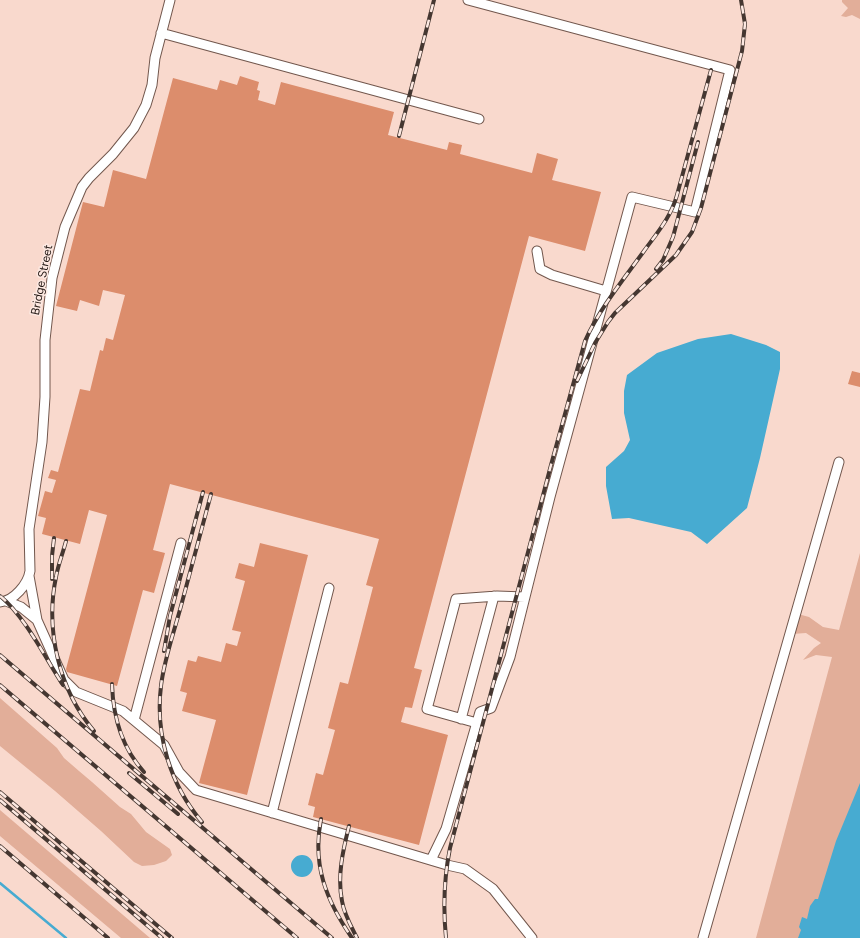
<!DOCTYPE html>
<html>
<head>
<meta charset="utf-8">
<style>
  body { margin:0 }
  canvas { display:block; background:#f9d9cd }
</style>
</head>
<body>
<canvas width="860" height="938"></canvas>
<script>
const g = document.querySelector('canvas').getContext('2d');
g.lineJoin = 'round';
function paint(path, color) { g.fillStyle = color; g.fill(path, 'evenodd'); }
function strokePath(path, color, width, dash) { g.strokeStyle = color; g.lineWidth = width; g.lineCap = dash ? 'butt' : 'round'; g.setLineDash(dash || []); g.stroke(path); }
function drawText(font, color, halo, rows, align = 'center') {
  g.font = font + ' Figtree,sans-serif'; g.lineWidth = 3; g.setLineDash([]); g.textBaseline = 'middle'; g.strokeStyle = halo; g.fillStyle = color; for (const [text, x, y, turn = 0] of rows) {
    g.save(); g.translate(x, y); g.rotate((+turn || 0) * Math.PI / 180); g.textAlign = isNaN(turn) ? turn : align; if (halo) g.strokeText(text, 0, 0); g.fillText(text, 0, 0); g.restore();
  }
}
const green = new Path2D(`
  M 842,0 L 860,0 L 860,19 L 852,15 L 846,17 L 841,16 L 848,8 L 842,2 Z
  M 860,553 L 860,938 L 756,938 L 832,657 L 816,655 L 803,660 L 814,648 L 821,643 L 806,633 L 792,634 L 798,614 L 809,617 L 823,627 L 839,630 Z
  M 0,698 L 57,748 L 64,758 L 79,771 L 92,782 L 120,807 L 131,814 L 146,832 L 170,849 L 172,855 L 166,861 L 154,865 L 142,866 L 134,862 L 101,831 L 55,791 L 0,746 Z
  M 0,810 L 150,938 L 121,938 L 0,836 Z`);
const water = new Path2D(`
  M 731,334 L 766,345 L 780,352 L 780,369 L 760,458 L 747,508 L 707,544 L 691,532 L 629,518 L 612,519 L 606,486 L 606,467 L 624,451 L 630,440 L 624,413 L 624,391 L 627,375 L 657,353 L 698,339 Z
  M 860,783 L 860,938 L 798,938 L 801,930 L 799,927 L 802,917 L 807,919 L 810,906 L 815,899 L 818,899 L 836,841 Z
  M291 866a11 11 0 1 1 22 0a11 11 0 1 1-22 0Z`);
const stream = new Path2D(`
  M 0,883 L 66,938`);
const building = new Path2D(`
  M 240,76 L 259,82 L 257,90 L 260,91 L 258,100 L 275,105 L 281,82 L 394,112 L 388,135 L 447,150 L 449,142 L 462,145 L 460,154 L 532,173 L 537,153 L 558,159 L 552,180 L 601,192 L 585,251 L 529,236 L 414,668 L 422,670 L 412,708 L 405,707 L 401,722 L 448,735 L 419,845 L 313,817 L 315,807 L 308,805 L 316,773 L 323,775 L 335,730 L 328,728 L 340,682 L 348,684 L 373,587 L 366,585 L 379,539 L 170,484 L 153,550 L 165,553 L 154,593 L 143,590 L 117,686 L 67,672 L 66,669 L 107,515 L 89,510 L 80,544 L 42,534 L 46,518 L 38,516 L 45,491 L 52,493 L 56,480 L 48,478 L 51,470 L 58,472 L 80,389 L 90,391 L 100,350 L 103,351 L 106,338 L 113,340 L 125,295 L 103,290 L 99,306 L 80,300 L 77,311 L 56,306 L 83,202 L 104,207 L 113,170 L 146,179 L 173,78 L 217,90 L 220,80 L 237,85 Z
  M 852,371 L 860,373 L 860,387 L 848,384 Z
  M 260,543 L 308,555 L 247,795 L 199,783 L 216,720 L 182,711 L 187,693 L 180,691 L 188,660 L 196,662 L 198,656 L 221,662 L 226,643 L 237,646 L 241,632 L 232,630 L 245,581 L 235,578 L 239,563 L 254,567 Z`);
const minor = new Path2D(`
  M 161,33 L 479,119
  M 537,251 L 540,269 L 552,275 L 606,291
  M 29,576 L 37,620 L 64,680 L 76,692 L 123,711 L 164,745 L 179,772 L 196,790 L 447,865 L 465,869 L 493,889 L 532,938
  M 6,601 L 21,607 L 37,620
  M 0,602 C 14,601 28,584 30,571 L 29,529 L 42,442 L 45,397 L 45,340 L 52,278 L 65,227 L 82,187 L 89,178 L 113,154 L 134,128 L 146,105 L 152,85 L 155,58 L 170,0
  M 461,719 L 494,596
  M 134,720 L 181,543
  M 477,723 L 427,709 L 456,599 L 497,596 L 525,597
  M 272,813 L 329,588
  M 431,860 L 446,829 L 480,712 L 491,708 L 510,657 L 550,497 L 632,197 L 695,212 L 730,70 L 468,0
  M 703,938 L 839,462`);
const rail = new Path2D(`
  M 399,136 L 434,0
  M 656,269 L 663,260 L 673,237 L 698,142
  M 577,381 L 595,343 L 608,322 L 615,313 L 676,255 L 692,232 L 701,208 L 742,51 L 745,24 L 741,0
  M 66,541 C 63,553 58,565 56,577 C 45,630 59,690 94,731
  M 52,579 L 52,556 L 54,538
  M 0,596 C 24,615 46,659 63,685
  M 164,651 L 170,616 L 203,492
  M 0,655 L 332,938
  M 112,684 C 113,716 122,748 144,772
  M 0,685 L 297,938
  M 129,773 L 178,814
  M 0,792 L 172,938
  M 0,800 L 162,938
  M 321,819 C 312,865 326,900 352,938
  M 202,822 C 170,785 155,734 161,686 C 164,660 174,632 181,606 C 191,569 201,532 211,494
  M 349,826 C 343,850 337,876 342,901 C 344,914 351,926 357,938
  M 0,846 L 108,938
  M 446,938 C 443,908 444,878 450,848 L 551,465 L 585,341 C 600,308 623,280 644,251 C 657,233 671,217 677,195 L 711,70`);
const streetNames = [
  ["Bridge Street",42,280,-79]
];
paint(green, '#e2ae99');
paint(water, '#47abd1');
strokePath(stream, '#47abd1', 2.5);
paint(building, '#dc8d6c');
strokePath(minor, '#72574d', 11);
strokePath(minor, '#fff', 9);
strokePath(rail, '#453731', 4);
strokePath(rail, '#fde9e2', 2.5, [8]);
drawText('12px', '#251a16', '#fde9e2', streetNames);
</script>
</body>
</html>
